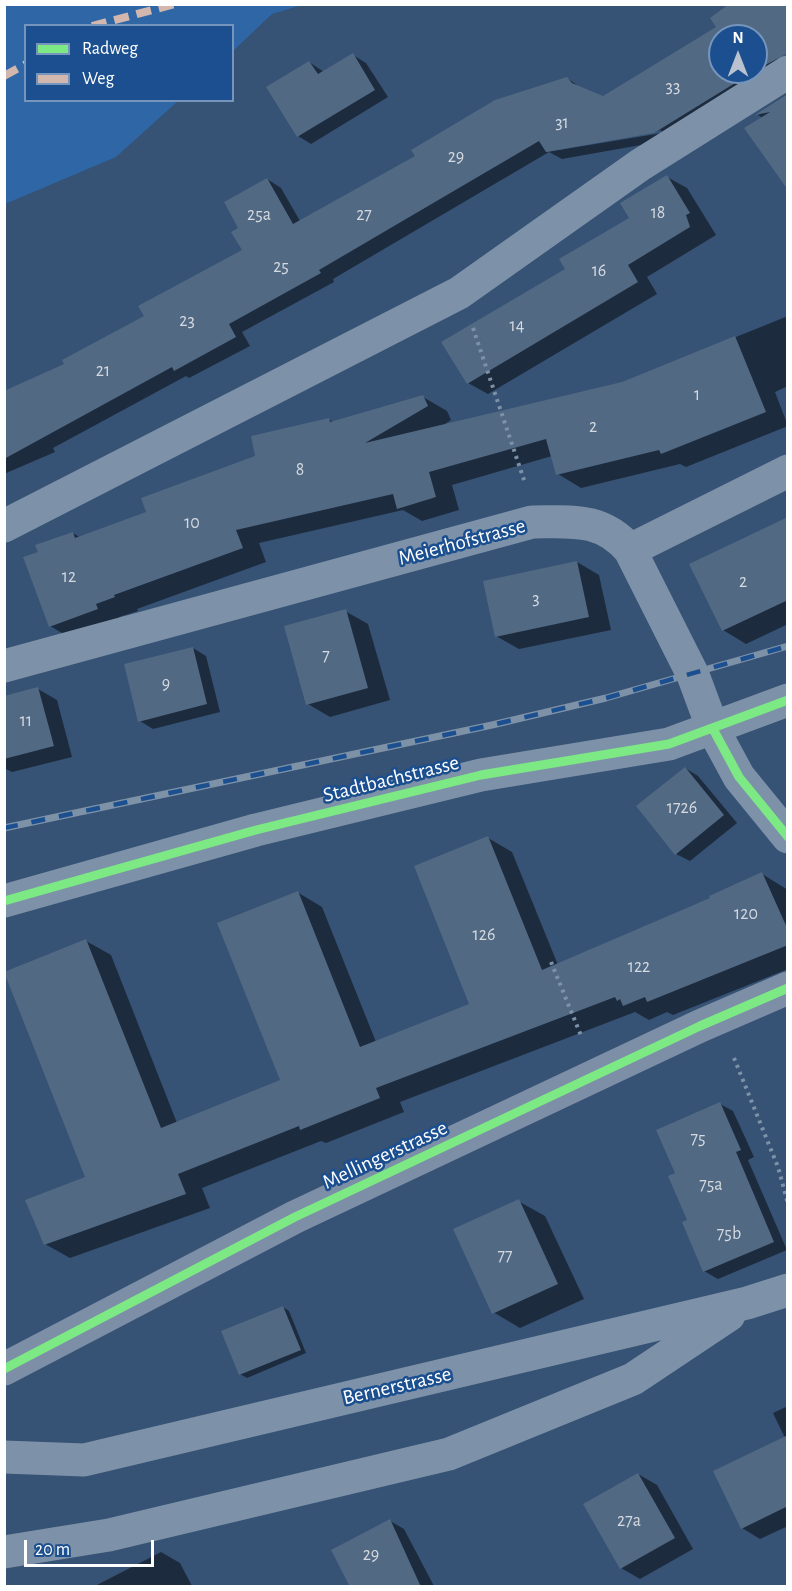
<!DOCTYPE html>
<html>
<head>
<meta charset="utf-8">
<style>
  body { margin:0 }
  #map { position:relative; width:792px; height:1591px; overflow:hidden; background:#365274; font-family:"Alegreya Sans",sans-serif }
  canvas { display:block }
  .frame { position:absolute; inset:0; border:6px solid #fff; pointer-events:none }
  .legend { position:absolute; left:24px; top:24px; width:210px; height:78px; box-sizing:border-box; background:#1b4f8f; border:2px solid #7695bc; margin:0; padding:8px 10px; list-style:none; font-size:18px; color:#fff }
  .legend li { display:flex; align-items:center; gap:12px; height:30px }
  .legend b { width:30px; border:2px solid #7695bc }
  .north { position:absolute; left:708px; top:24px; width:60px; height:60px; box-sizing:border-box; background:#1b4f8f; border:2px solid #7695bc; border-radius:50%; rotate:0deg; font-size:16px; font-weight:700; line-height:24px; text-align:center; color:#fff }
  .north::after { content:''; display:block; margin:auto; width:21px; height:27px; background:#b9c2ce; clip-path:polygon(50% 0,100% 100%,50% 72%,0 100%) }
  .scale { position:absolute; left:24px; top:1540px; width:130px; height:27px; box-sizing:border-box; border:3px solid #fff; border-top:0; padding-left:8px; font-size:18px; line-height:21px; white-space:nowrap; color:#fff; -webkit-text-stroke:4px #1b4f8f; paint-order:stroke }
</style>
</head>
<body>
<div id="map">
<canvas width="792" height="1591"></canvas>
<div class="frame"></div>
<ul class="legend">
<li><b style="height:8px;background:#7ce984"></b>Radweg</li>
<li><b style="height:8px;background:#d1b7ad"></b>Weg</li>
</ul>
<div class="north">N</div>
<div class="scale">20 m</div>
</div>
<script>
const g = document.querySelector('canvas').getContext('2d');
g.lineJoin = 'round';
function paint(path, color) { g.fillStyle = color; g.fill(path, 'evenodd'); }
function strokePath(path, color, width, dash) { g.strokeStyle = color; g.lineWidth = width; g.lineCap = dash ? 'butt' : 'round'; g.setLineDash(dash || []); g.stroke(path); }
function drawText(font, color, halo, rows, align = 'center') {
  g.font = font + ' "Alegreya Sans",sans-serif'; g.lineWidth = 5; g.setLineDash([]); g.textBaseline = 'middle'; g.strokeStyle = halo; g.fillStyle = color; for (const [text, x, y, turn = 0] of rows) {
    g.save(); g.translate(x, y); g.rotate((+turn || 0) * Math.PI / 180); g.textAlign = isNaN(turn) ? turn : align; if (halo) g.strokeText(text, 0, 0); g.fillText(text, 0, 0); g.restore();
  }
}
const green = new Path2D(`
  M 5,4 L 302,4 L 302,5 L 272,14 L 233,51 L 232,26 L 26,26 L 26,100 L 178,101 L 116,157 L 5,204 Z`);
const shadow = new Path2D(`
  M 732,4 L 786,69 L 669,140 L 562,159 L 549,152 L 333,279 L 334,282 L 242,332 L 250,346 L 189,378 L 186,376 L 53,448 L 55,452 L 4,474 L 4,393 L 66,364 L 146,316 L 244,251 L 240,228 L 267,179 L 281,188 L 300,221 L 567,78 L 584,90 L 603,98 L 718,28 ZM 720,36 L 756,36 L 756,72 L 720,72 ZM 661,130 L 662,133 L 547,152 L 547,150 Z
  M 353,55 L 366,63 L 388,97 L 311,144 L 298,136 L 309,62 L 324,72 Z
  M 788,96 L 788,187 L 763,118 L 758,115 Z
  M 667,177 L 687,188 L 716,235 L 647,277 L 657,294 L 488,394 L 468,383 L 567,270 L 631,219 Z
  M 788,316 L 788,386 L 775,392 L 788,426 L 686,467 L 680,464 L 581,488 L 558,474 L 552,456 L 452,485 L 459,510 L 422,521 L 403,510 L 259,543 L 266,562 L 137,609 L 138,611 L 119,617 L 120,622 L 74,640 L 50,626 L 40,553 L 73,533 L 81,538 L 148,513 L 329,420 L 334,422 L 423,397 L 447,411 L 451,420 L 442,426 L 622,383 Z
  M 788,518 L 788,624 L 746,644 L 723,630 Z
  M 577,562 L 599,575 L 611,630 L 519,649 L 496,636 Z
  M 345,611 L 368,624 L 390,700 L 330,717 L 308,704 Z
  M 193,648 L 206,656 L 220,712 L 153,729 L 140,721 Z
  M 38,689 L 57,700 L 72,757 L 12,772 L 4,768 L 4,697 Z
  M 685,768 L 698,776 L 737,823 L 690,861 L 676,854 Z
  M 488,838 L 512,852 L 558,965 L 713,898 L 762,874 L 788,890 L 788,969 L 673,1015 L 667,1012 L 649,1020 L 635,1012 L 400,1102 L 404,1112 L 326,1143 L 321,1141 L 202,1188 L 210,1208 L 70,1258 L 45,1244 L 87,1178 L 86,941 L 111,955 L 177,1123 L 282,1081 L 297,892 L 322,907 L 376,1042 L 471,1004 Z
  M 720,1104 L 733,1111 L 754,1157 L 748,1160 L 787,1250 L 718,1279 L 704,1271 L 677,1173 Z
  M 518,1201 L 545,1216 L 584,1299 L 520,1328 L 493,1312 Z
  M 283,1307 L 289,1311 L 306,1353 L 247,1378 L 240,1374 Z
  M 788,1406 L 788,1526 L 760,1539 L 742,1528 L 785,1438 L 773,1413 Z
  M 638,1474 L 657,1485 L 693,1549 L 640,1579 L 621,1568 Z
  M 390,1521 L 404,1529 L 434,1586 L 352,1586 Z
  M 161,1552 L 180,1563 L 192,1586 L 95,1586 Z`);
const building = new Path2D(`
  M 729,4 L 788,4 L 788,53 L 756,70 L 756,36 L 720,36 L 720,72 L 753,72 L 654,133 L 546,152 L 539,141 L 319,270 L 321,273 L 229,324 L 236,337 L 174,371 L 172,367 L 4,459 L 4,391 L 64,364 L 62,360 L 144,316 L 138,306 L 242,250 L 231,232 L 238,228 L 224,202 L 267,178 L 293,224 L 415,156 L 411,150 L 495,100 L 567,77 L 572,83 L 603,96 L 716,27 L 710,18 Z
  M 353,53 L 375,90 L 297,137 L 266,87 L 309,61 L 318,74 Z
  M 788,94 L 788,190 L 744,128 L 770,112 L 755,115 Z
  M 667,175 L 690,213 L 686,215 L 690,227 L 628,265 L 638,282 L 467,384 L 441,342 L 565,269 L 559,259 L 629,218 L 620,203 Z
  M 735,336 L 766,412 L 661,454 L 659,450 L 556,475 L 546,439 L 429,472 L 436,497 L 397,509 L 393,494 L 236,530 L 243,548 L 114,595 L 115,597 L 96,604 L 98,609 L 49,627 L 23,557 L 38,552 L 35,545 L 73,532 L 75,538 L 146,512 L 141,498 L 255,456 L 251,436 L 329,418 L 330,422 L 423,395 L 428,406 L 365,443 L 622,382 Z
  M 788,517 L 788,600 L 722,631 L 689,564 Z
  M 577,561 L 589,617 L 495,637 L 483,581 Z
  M 346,609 L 368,688 L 306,705 L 284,626 Z
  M 193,647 L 207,704 L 138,722 L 124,664 Z
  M 38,687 L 54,746 L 4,759 L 4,696 Z
  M 685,767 L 724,815 L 675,855 L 636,806 Z
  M 488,836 L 542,970 L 710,898 L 709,896 L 762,872 L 788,930 L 788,945 L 647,1002 L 645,997 L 623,1006 L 620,999 L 617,1001 L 615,997 L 376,1088 L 380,1098 L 300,1130 L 299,1126 L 178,1174 L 186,1194 L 44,1245 L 25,1200 L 85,1177 L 4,972 L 86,939 L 161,1128 L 280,1080 L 217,923 L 298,891 L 360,1047 L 469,1004 L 414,866 Z
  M 720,1102 L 741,1150 L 736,1152 L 774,1242 L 703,1272 L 682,1222 L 687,1220 L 668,1176 L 675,1173 L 656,1130 Z
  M 519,1199 L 558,1284 L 492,1314 L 453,1229 Z
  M 283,1306 L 301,1350 L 239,1375 L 221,1331 Z
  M 788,1435 L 788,1506 L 741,1529 L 713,1471 Z
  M 638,1473 L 675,1538 L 620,1569 L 583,1504 Z
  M 390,1519 L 421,1587 L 350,1587 L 331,1550 Z`);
const path = new Path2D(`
  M 473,328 L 525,483
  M 551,962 L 582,1038
  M 734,1058 L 778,1167 L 788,1204`);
const minor = new Path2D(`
  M 4,526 L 459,293 L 640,165 L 788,72
  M 630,550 L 788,471
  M 4,666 L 532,522 C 572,522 601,517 630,550 L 693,675 L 713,729 L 739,777 L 788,837
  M 4,901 L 256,830 L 481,775 L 669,744 L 788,700
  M 4,1457 L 84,1460 L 747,1303 L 788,1290
  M 4,1552 L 109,1535 L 449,1454 L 633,1379 L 729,1315`);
const major = new Path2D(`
  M 4,1369 L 295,1217 L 700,1026 L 788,988`);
const rail = new Path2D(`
  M 4,828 L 492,725 L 606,698 L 788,646`);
const quiet = new Path2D(`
  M 92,26 L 175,4
  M 4,76 L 26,64`);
const cycleway = new Path2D(`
  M 713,729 L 739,777 L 788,837
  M 4,901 L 256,830 L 481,775 L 669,744 L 788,700
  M 4,1369 L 295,1217 L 700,1026 L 788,988`);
const numberNames = [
  ["33",673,87],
  ["31",562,123],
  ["29",456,157],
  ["18",658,213],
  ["25a",259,215],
  ["27",364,215],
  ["25",281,267],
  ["16",599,271],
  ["23",187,321],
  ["14",517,326],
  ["21",103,371],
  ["1",697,395],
  ["2",593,427],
  ["8",300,470],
  ["10",192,523],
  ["12",69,577],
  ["2",743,582],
  ["3",536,599],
  ["7",326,656],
  ["9",166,684],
  ["11",26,721],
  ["1726",682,808],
  ["120",746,914],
  ["126",484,935],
  ["122",639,967],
  ["75",698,1139],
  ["75a",711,1185],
  ["75b",729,1234],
  ["77",505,1256],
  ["27a",629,1521],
  ["29",371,1555]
];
const streetNames = [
  ["Meierhofstrasse",462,542,-15],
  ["Stadtbachstrasse",391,779,-14],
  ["Mellingerstrasse",385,1155,-25],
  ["Bernerstrasse",397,1386,-13]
];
paint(green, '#2f66a5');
paint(shadow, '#0007');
paint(building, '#526984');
strokePath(path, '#7d92a8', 4, [3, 4.5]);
strokePath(minor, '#7d92a8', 33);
strokePath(major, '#7d8ea7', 33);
strokePath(rail, '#7e92a7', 7);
strokePath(rail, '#1b4f8f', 4.5, [14]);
strokePath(quiet, '#d1b7ad', 8, [15, 8]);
strokePath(cycleway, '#7ce984', 9);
drawText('18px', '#d4dae0', null, numberNames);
drawText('21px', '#fff', '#1b4f8f', streetNames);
</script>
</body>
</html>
